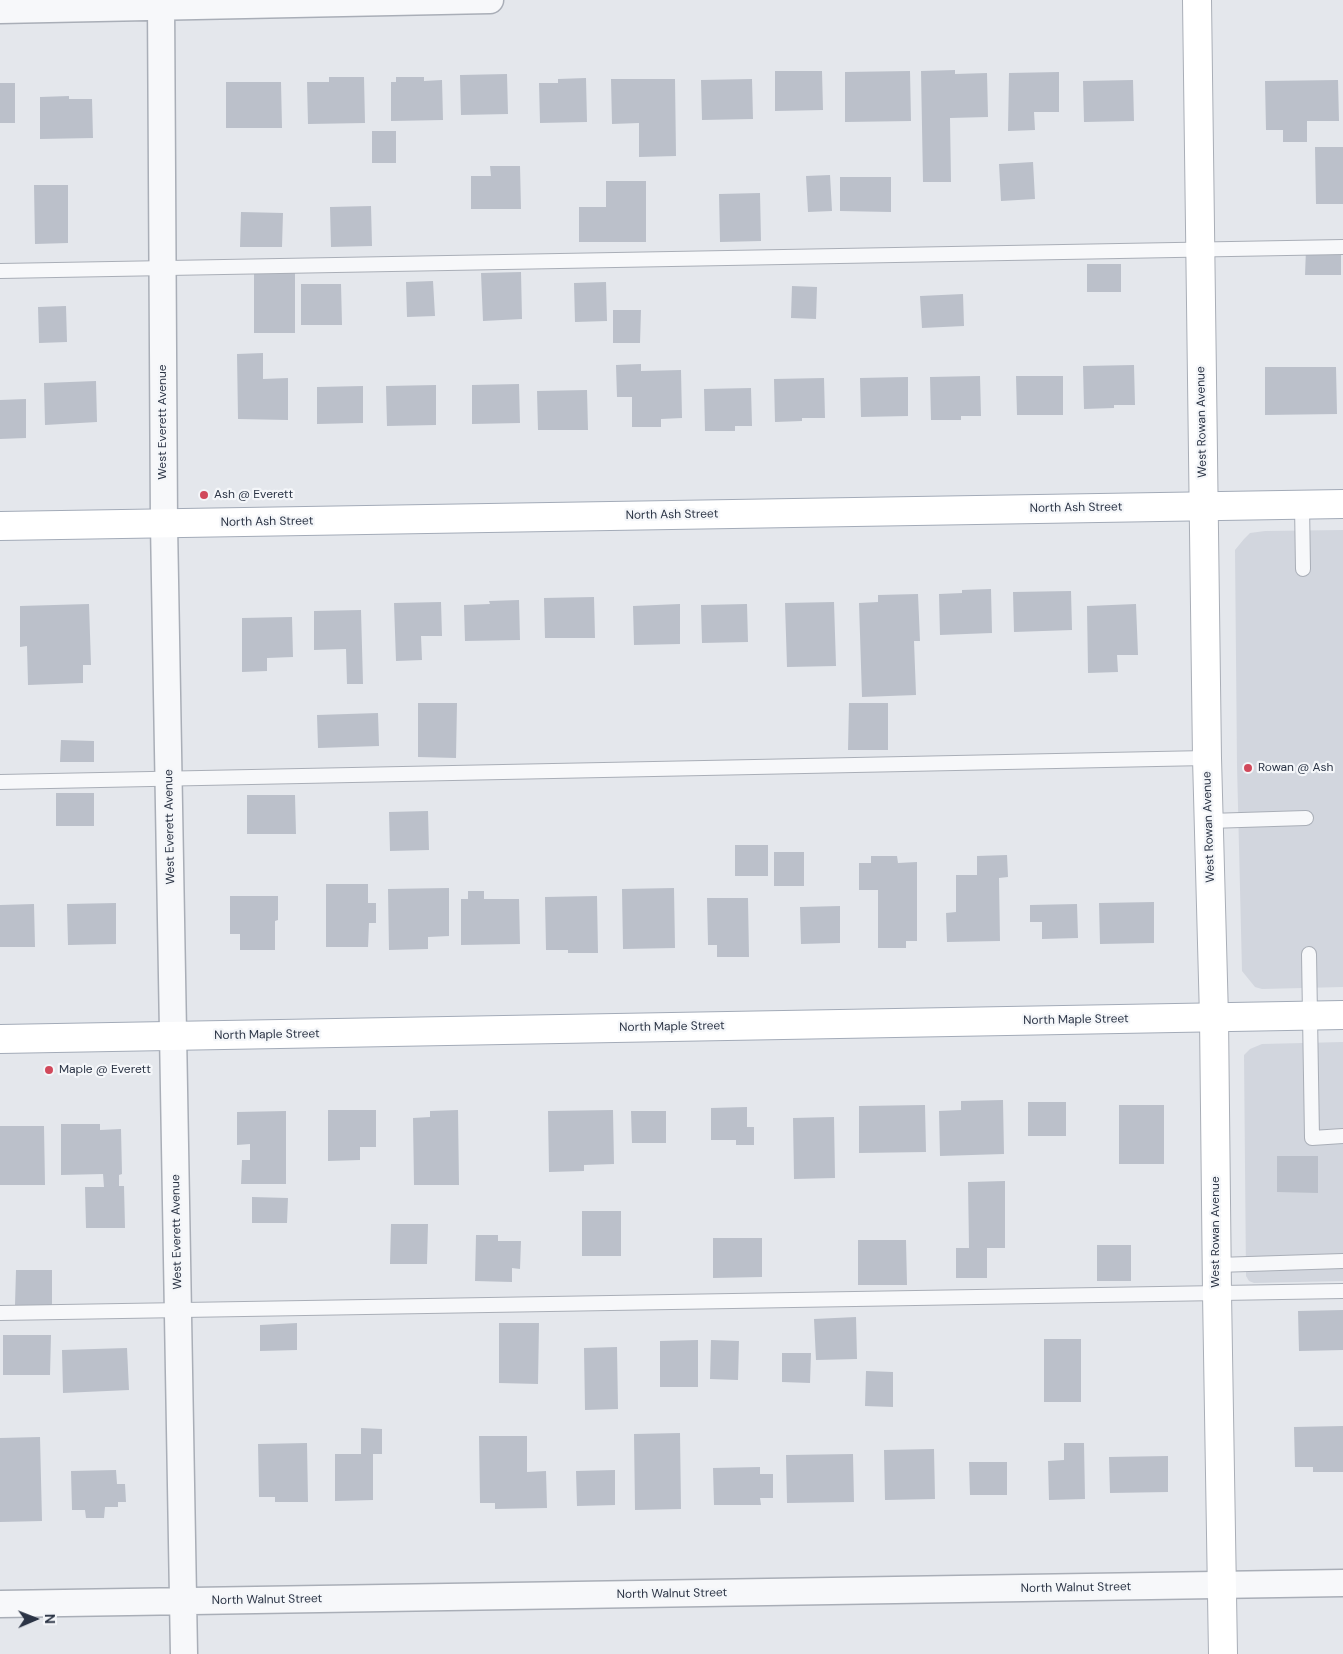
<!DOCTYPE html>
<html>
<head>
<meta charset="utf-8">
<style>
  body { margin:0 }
  #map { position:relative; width:1343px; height:1654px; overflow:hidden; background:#e4e7ec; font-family:"DM Sans",sans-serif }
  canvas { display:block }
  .north { position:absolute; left:10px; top:1594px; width:50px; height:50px; -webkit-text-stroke:4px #f4f6f9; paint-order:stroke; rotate:89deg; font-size:14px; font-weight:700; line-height:20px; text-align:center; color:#2b3445 }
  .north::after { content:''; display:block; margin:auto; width:18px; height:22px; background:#2b3445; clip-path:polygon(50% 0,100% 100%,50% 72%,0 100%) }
</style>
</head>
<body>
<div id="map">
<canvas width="1343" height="1654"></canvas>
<div class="north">N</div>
</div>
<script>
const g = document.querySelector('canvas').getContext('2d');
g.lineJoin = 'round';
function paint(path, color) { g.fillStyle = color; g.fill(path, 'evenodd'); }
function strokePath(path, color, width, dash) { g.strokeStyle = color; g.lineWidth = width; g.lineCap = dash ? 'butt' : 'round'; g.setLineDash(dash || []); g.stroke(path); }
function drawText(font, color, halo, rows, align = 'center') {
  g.font = font + ' "DM Sans",sans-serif'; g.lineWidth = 4.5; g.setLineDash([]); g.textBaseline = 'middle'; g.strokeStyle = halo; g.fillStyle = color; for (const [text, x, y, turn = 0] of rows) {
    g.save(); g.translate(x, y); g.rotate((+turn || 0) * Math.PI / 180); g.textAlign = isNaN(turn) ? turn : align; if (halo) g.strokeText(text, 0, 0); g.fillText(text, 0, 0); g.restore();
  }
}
const built = new Path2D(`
  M 1343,530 L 1343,987 L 1262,989 L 1255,987 L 1242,971 L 1237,765 L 1235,550 L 1244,539 L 1250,533 L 1265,531 Z
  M 1343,1042 L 1343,1281 L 1254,1283 L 1249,1281 L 1246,1276 L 1244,1055 L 1250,1049 L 1262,1044 Z`);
const building = new Path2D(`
  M 955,70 L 955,74 L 987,73 L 988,117 L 950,118 L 951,182 L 923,182 L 921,71 Z
  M 775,71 L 822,71 L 823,110 L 775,111 Z
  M 910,71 L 911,121 L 845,122 L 845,72 Z
  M 1059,72 L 1059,112 L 1034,112 L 1035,130 L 1008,131 L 1009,73 Z
  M 507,74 L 508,114 L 461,115 L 460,75 Z
  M 329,77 L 364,77 L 365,123 L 308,124 L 307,82 L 329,82 Z
  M 396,77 L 424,77 L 424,81 L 442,80 L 443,120 L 391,121 L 391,82 L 396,82 Z
  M 586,78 L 587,122 L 540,123 L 539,83 L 558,83 L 558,79 Z
  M 611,79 L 675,79 L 676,156 L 639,157 L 639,123 L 612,124 Z
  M 752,79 L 753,119 L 702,120 L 701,80 Z
  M 1133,80 L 1134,121 L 1084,122 L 1083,81 Z
  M 1338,80 L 1339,121 L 1307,121 L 1307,142 L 1283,142 L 1283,130 L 1266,130 L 1265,81 Z
  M 226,82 L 281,82 L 282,128 L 226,128 Z
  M 0,83 L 15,83 L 15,123 L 0,123 Z
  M 69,96 L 69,99 L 92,99 L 93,138 L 40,139 L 40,97 Z
  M 372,131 L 396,131 L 396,163 L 372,163 Z
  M 1315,147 L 1343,147 L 1343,204 L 1316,204 Z
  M 1033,162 L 1035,199 L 1001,201 L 999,164 Z
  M 490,166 L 520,166 L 521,209 L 471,209 L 471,176 L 491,176 Z
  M 830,175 L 832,211 L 808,212 L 806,176 Z
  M 840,177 L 891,177 L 891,212 L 840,211 Z
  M 606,181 L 646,181 L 646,242 L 579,242 L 579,207 L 606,207 Z
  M 34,185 L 68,185 L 68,243 L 35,244 Z
  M 760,193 L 761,241 L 720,242 L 719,194 Z
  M 371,206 L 372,246 L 331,247 L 330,207 Z
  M 241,212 L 283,213 L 282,247 L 240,247 Z
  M 1306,249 L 1341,249 L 1341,275 L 1305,275 Z
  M 1087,264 L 1121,264 L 1121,292 L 1087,292 Z
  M 254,272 L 295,272 L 295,333 L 254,333 Z
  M 521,272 L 522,319 L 483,321 L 481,273 Z
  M 433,281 L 435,316 L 407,317 L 406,282 Z
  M 606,282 L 607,321 L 575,322 L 574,283 Z
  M 301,284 L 341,284 L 342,325 L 301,325 Z
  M 792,286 L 817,287 L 816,319 L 791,318 Z
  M 963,294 L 964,326 L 922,328 L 920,296 Z
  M 66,306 L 67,342 L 39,343 L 38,307 Z
  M 613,310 L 641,310 L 640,343 L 613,343 Z
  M 263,353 L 263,379 L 288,378 L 288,420 L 238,419 L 237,354 Z
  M 641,364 L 641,371 L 681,370 L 682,418 L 661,419 L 661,427 L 632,427 L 632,397 L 617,397 L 616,365 Z
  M 1134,365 L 1135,405 L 1114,405 L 1114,408 L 1084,409 L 1083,366 Z
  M 1265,367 L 1336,367 L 1337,414 L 1265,415 Z
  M 980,376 L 981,416 L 961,416 L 961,420 L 931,420 L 930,377 Z
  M 1016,376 L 1063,376 L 1063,415 L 1017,415 Z
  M 908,377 L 908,416 L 861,417 L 860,378 Z
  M 824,378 L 825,418 L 802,418 L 802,421 L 775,422 L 774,379 Z
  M 96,381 L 97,422 L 45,425 L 44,383 Z
  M 519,384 L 520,423 L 472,424 L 472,385 Z
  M 436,385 L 436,425 L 387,426 L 386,386 Z
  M 363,386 L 363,423 L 317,424 L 317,387 Z
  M 751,388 L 752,426 L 735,426 L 735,431 L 705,431 L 704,389 Z
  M 587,390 L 588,430 L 538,430 L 537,391 Z
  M 26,399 L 26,438 L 0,439 L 0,400 Z
  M 991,589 L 992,633 L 940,635 L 939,594 L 962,593 L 962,590 Z
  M 1071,591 L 1072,630 L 1014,632 L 1013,592 Z
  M 918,594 L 920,641 L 914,641 L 916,695 L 862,697 L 859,603 L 878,602 L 878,595 Z
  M 594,597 L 595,638 L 545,638 L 544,598 Z
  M 519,600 L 520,640 L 465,641 L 464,605 L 490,604 L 489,601 Z
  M 441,602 L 442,636 L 421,636 L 422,660 L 396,661 L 394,603 Z
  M 834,602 L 836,666 L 787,667 L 785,603 Z
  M 89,604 L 91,665 L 83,665 L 83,683 L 28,685 L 27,646 L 20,647 L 20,606 Z
  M 680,604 L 680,644 L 634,645 L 633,606 Z
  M 747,604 L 748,642 L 702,643 L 701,605 Z
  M 1136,604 L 1138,655 L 1117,655 L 1118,672 L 1088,673 L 1087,606 Z
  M 361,610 L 363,684 L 347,684 L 346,649 L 314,650 L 314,611 Z
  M 292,617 L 293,657 L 267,658 L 267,671 L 242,672 L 242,618 Z
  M 418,703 L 457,703 L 456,758 L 418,757 Z
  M 849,703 L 888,703 L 888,750 L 848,750 Z
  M 378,713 L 379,746 L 318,748 L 317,715 Z
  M 61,740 L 94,741 L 94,762 L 60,762 Z
  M 56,793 L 94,793 L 94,826 L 56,826 Z
  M 247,795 L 295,795 L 296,834 L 247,834 Z
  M 428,811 L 429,850 L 390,851 L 389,812 Z
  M 735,845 L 768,845 L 768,876 L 735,876 Z
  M 774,852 L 804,852 L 804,886 L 774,886 Z
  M 1007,855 L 1008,877 L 999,878 L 1000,941 L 947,942 L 946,913 L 956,912 L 956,875 L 977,875 L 977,856 Z
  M 871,856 L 897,856 L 898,863 L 917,862 L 917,941 L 906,941 L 906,948 L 878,948 L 878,890 L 859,890 L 859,863 L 871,863 Z
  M 326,884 L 368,884 L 368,903 L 376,903 L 376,923 L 369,923 L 368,947 L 326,947 Z
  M 449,888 L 449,936 L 428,937 L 428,949 L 389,950 L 388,889 Z
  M 674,888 L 675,948 L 623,949 L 622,889 Z
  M 468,891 L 484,891 L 484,899 L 519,899 L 520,944 L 461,945 L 461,899 L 468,899 Z
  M 230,896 L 278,896 L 278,920 L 275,921 L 275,950 L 240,950 L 240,934 L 230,934 Z
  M 597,896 L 598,953 L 568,953 L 568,950 L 546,950 L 545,897 Z
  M 707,898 L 748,898 L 749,957 L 717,957 L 717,945 L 708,945 Z
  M 1154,902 L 1154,943 L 1100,944 L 1099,903 Z
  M 116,903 L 116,944 L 68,945 L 67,904 Z
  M 34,904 L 35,947 L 0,947 L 0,905 Z
  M 1077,904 L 1078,938 L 1042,939 L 1042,922 L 1030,922 L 1030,905 Z
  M 840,906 L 840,943 L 801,944 L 800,907 Z
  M 1003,1100 L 1004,1154 L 940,1156 L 939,1111 L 961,1110 L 961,1101 Z
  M 1028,1102 L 1066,1102 L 1066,1136 L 1028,1136 Z
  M 925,1105 L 926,1152 L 859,1153 L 859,1106 Z
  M 1119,1105 L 1164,1105 L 1164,1164 L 1119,1164 Z
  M 747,1107 L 747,1127 L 754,1127 L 754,1145 L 736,1145 L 736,1140 L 711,1140 L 711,1108 Z
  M 328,1110 L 376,1110 L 376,1147 L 360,1147 L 360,1160 L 328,1161 Z
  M 458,1110 L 459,1185 L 414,1185 L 413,1118 L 430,1117 L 430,1111 Z
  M 613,1110 L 614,1164 L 584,1165 L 584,1171 L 549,1172 L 548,1111 Z
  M 286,1111 L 286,1184 L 241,1184 L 242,1160 L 250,1160 L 250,1144 L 237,1145 L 237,1112 Z
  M 631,1111 L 666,1111 L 666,1143 L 632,1143 Z
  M 834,1117 L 835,1178 L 794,1179 L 793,1118 Z
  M 61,1124 L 100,1124 L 100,1130 L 121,1129 L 122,1174 L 119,1175 L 119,1186 L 124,1186 L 125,1228 L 86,1228 L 85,1187 L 104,1187 L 103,1174 L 61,1175 Z
  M 0,1126 L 44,1126 L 45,1185 L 0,1185 Z
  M 1277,1156 L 1318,1156 L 1318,1193 L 1277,1192 Z
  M 1005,1181 L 1005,1248 L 987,1248 L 987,1278 L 956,1278 L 956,1248 L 969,1248 L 968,1182 Z
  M 252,1197 L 288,1198 L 287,1223 L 252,1223 Z
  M 582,1211 L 621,1211 L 621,1256 L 582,1256 Z
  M 391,1224 L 428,1224 L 427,1264 L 390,1264 Z
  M 476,1235 L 498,1235 L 498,1241 L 521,1241 L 520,1269 L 512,1268 L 512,1282 L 475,1281 Z
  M 713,1238 L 762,1238 L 762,1277 L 713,1278 Z
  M 858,1240 L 906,1240 L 907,1285 L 858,1285 Z
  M 1097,1245 L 1131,1245 L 1131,1281 L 1097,1281 Z
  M 16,1270 L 52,1270 L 52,1305 L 15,1305 Z
  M 1343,1310 L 1343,1350 L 1299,1351 L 1298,1311 Z
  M 856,1317 L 857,1359 L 816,1360 L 814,1319 Z
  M 297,1323 L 297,1350 L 260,1351 L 260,1325 Z
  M 499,1323 L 539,1323 L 538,1384 L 499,1383 Z
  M 3,1335 L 51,1335 L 50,1375 L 3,1375 Z
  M 1044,1339 L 1081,1339 L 1081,1402 L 1044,1402 Z
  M 698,1340 L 698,1387 L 660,1387 L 660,1341 Z
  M 711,1340 L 739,1341 L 738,1380 L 710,1379 Z
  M 617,1347 L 618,1409 L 585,1410 L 584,1348 Z
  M 127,1348 L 129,1390 L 63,1393 L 62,1350 Z
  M 782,1353 L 811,1353 L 810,1383 L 782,1382 Z
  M 866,1371 L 893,1372 L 893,1407 L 865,1406 Z
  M 1343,1426 L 1343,1472 L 1313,1472 L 1313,1467 L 1295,1467 L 1294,1427 Z
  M 361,1428 L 382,1429 L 382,1454 L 373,1454 L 373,1500 L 335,1501 L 335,1454 L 361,1454 Z
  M 680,1433 L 681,1509 L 635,1510 L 634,1434 Z
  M 479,1436 L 527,1436 L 527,1472 L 546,1471 L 547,1508 L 495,1509 L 495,1503 L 480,1503 Z
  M 40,1437 L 42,1521 L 0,1522 L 0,1438 Z
  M 307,1443 L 308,1502 L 275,1502 L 275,1497 L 259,1497 L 258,1444 Z
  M 1064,1443 L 1084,1443 L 1085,1499 L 1049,1500 L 1048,1461 L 1064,1460 Z
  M 934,1449 L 935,1499 L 885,1500 L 884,1450 Z
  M 853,1454 L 854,1502 L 787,1503 L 786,1455 Z
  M 1168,1456 L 1168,1492 L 1110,1493 L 1109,1457 Z
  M 969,1462 L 1007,1462 L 1007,1495 L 970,1495 Z
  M 760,1467 L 760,1474 L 773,1474 L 773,1498 L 760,1498 L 761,1505 L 714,1505 L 713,1468 Z
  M 116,1470 L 117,1484 L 125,1484 L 126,1502 L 118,1502 L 118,1507 L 105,1507 L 104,1518 L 86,1518 L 85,1510 L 72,1510 L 71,1471 Z
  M 615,1470 L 615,1505 L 577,1506 L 576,1471 Z`);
const lane = new Path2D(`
  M 0,271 L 1343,247
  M 1302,505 L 1303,569
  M 0,782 L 1207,758
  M 1209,821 L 1306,818
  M 1309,954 L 1312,1138 L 1343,1136
  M 1217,1265 L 1343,1261
  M 0,1313 L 1343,1291`);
const street = new Path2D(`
  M 161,0 L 164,524 L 184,1654
  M 0,10 L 490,0
  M 0,1604 L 1343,1583`);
const secondary = new Path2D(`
  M 1197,0 L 1207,758 L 1214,1017 L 1217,1293 L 1223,1654`);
const primary = new Path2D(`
  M 0,526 L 1343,504
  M 0,1039 L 1343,1015`);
const markers = [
  [204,495,5,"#d1495b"],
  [1248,768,5,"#d1495b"],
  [49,1070,5,"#d1495b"]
];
const streetNames = [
  ["West Everett Avenue",163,422,-90],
  ["West Rowan Avenue",1202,422,-91],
  ["North Ash Street",1076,508,-1],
  ["North Ash Street",672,515,-1],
  ["North Ash Street",267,522,-1],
  ["West Everett Avenue",170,827,-91],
  ["West Rowan Avenue",1209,827,-92],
  ["North Maple Street",1076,1020,-1],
  ["North Maple Street",672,1027,-1],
  ["North Maple Street",267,1035,-1],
  ["West Everett Avenue",177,1232,-91],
  ["West Rowan Avenue",1216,1232,-90],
  ["North Walnut Street",1076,1588,-1],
  ["North Walnut Street",672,1594,-1],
  ["North Walnut Street",267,1600,-1]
];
const poiNames = [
  ["Ash @ Everett",214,495],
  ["Rowan @ Ash",1258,768],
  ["Maple @ Everett",59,1070]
];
paint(built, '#d2d6de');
paint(building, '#bbc0ca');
strokePath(lane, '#a9aeb7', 16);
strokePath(street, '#a9aeb7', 29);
strokePath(secondary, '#a9aeb7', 30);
strokePath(primary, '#a3abb8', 30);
strokePath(lane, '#f7f8fa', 14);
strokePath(street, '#f7f8fa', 26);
strokePath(secondary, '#fff', 28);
strokePath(primary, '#fff', 28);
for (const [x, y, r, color] of markers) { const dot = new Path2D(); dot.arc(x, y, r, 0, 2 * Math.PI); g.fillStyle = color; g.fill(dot); strokePath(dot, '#f4f6f9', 2); }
drawText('12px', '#2b3445', '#f4f6f9', streetNames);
drawText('12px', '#2b3445', '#f4f6f9', poiNames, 'left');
</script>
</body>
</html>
